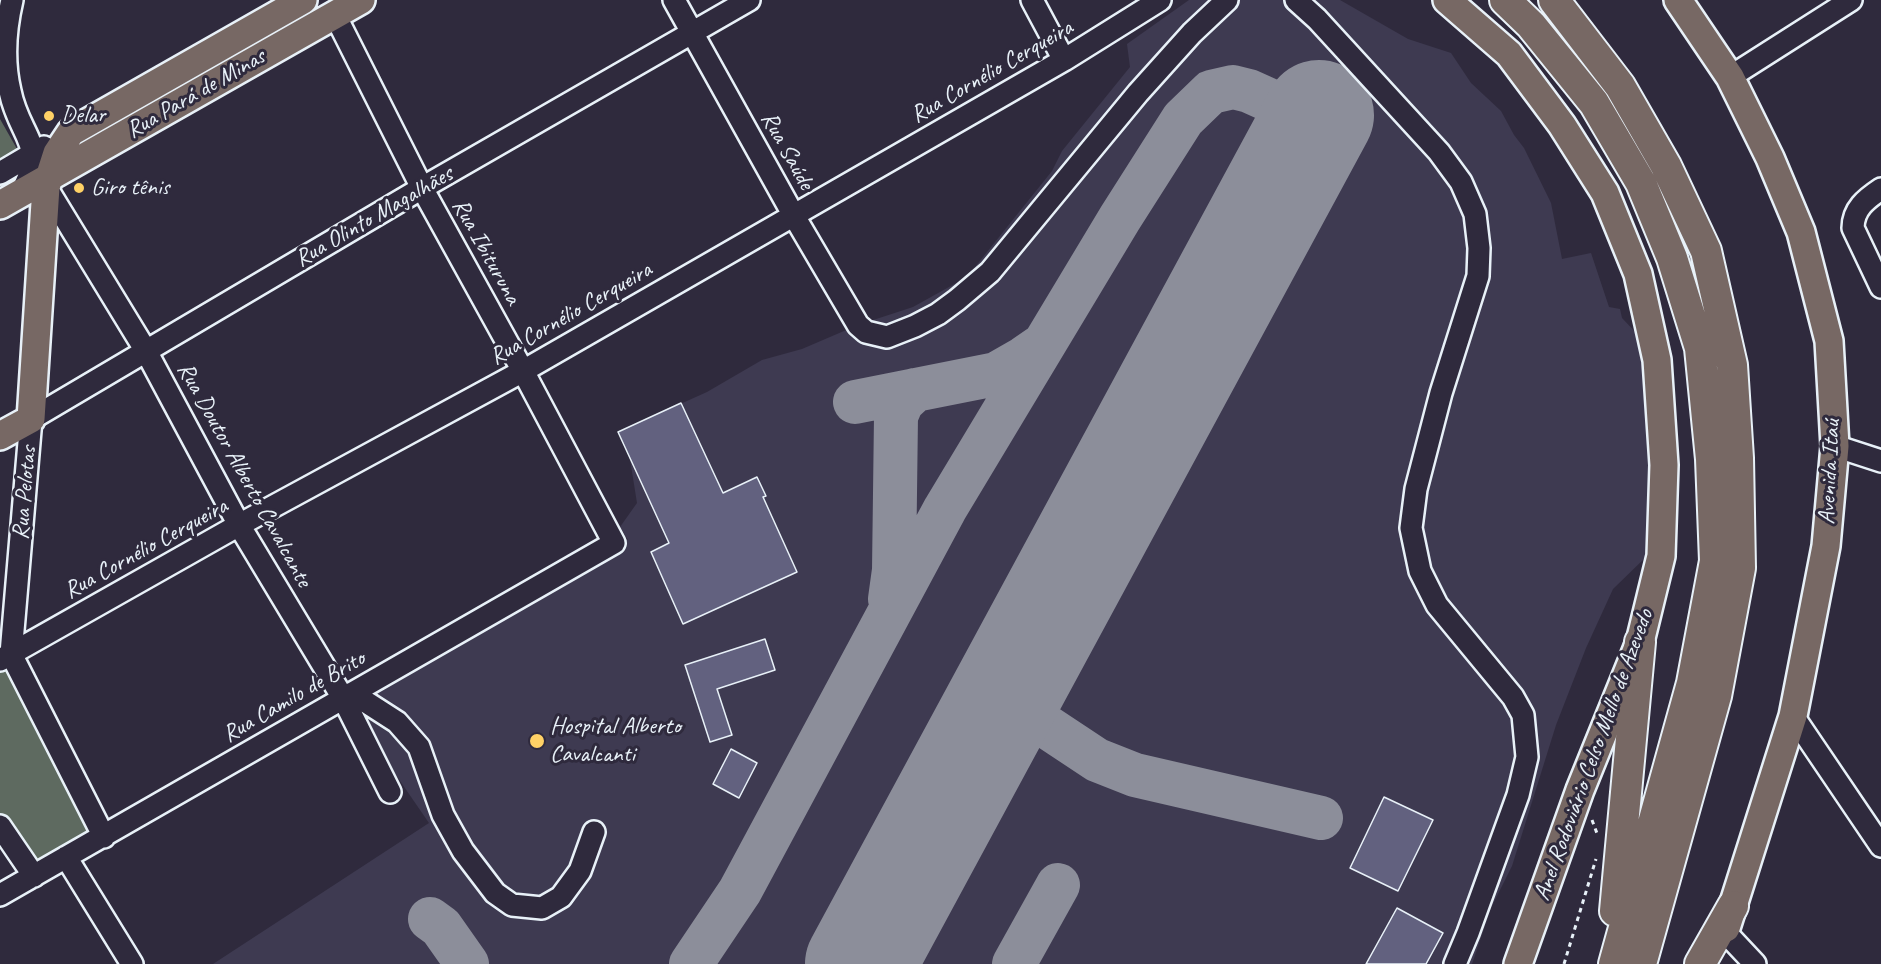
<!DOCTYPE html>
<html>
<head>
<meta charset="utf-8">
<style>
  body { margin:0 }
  canvas { display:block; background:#2f2a3d }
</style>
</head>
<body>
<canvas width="1881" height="964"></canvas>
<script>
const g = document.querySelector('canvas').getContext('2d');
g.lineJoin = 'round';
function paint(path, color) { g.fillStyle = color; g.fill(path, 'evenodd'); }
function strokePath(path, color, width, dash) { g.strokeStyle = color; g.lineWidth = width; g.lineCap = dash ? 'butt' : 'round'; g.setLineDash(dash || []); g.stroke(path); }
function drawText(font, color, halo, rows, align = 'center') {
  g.font = font + ' Caveat,sans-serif'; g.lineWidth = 6; g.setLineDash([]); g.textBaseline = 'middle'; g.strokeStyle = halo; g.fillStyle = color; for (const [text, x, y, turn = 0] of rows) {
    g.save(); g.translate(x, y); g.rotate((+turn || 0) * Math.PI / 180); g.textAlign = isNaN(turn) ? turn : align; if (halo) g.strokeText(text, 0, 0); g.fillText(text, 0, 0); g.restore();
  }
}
const built = new Path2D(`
  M 1189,0 L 1340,0 L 1408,39 L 1451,53 L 1471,83 L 1501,111 L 1514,135 L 1524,148 L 1551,203 L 1562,259 L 1591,253 L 1609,307 L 1620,309 L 1622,318 L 1639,336 L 1651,401 L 1653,473 L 1648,555 L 1613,589 L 1586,648 L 1556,725 L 1512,866 L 1491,908 L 1472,964 L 213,964 L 429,823 L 343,698 L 614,543 L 628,540 L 620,527 L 637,503 L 630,459 L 618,432 L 707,392 L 762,360 L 802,349 L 858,325 L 913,307 L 967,277 L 1052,171 L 1062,151 L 1130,67 L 1127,44 Z`);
const green = new Path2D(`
  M 0,119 L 21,156 L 0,167 Z
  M 9,661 L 94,834 L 35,868 L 0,813 L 0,666 Z`);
const taxiway = new Path2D(`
  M 855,402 L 996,374 L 1024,358 L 1040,347
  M 890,599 L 894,570 L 896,416 L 902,402 L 915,390
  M 997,711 L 1020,709 L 1097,760 L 1135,775 L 1321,818
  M 430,919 L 441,927 L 467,964
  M 691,964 L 740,891 L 945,509 L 1120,218 L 1183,119 L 1211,92 L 1233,87 L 1249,91 L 1289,109 L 1303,119 L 1312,128
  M 1014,964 L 1058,885`);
const runway = new Path2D(`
  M 860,964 L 1319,115`);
const building = new Path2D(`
  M 681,403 L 723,493 L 757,477 L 766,496 L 763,497 L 797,572 L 683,624 L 651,552 L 669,543 L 618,432 Z
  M 765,639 L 775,670 L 717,689 L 732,735 L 710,742 L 685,665 Z
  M 731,749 L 757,763 L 739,798 L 713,784 Z
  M 1384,797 L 1433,820 L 1398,891 L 1350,868 Z
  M 1397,908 L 1443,933 L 1426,964 L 1366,964 Z`);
const path = new Path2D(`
  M 1592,820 L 1598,836
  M 1564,964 L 1596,859`);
const minor = new Path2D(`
  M 12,0 C 5,30 3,61 10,91 C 19,138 50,145 20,194
  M 674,0 L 794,216 L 858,325 L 866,332 L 887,337 L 915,326 L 938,314 L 957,300 L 990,272 L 1138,93 L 1192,33 L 1227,0
  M 1032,0 L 1064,60
  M 1296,0 L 1317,19 L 1439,152 L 1461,182 L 1475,214 L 1479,248 L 1478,276 L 1441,393 L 1416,489 L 1411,528 L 1420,571 L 1437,605 L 1513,697 L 1523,715 L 1527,757 L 1518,795 L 1468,933 L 1455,964
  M 1730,77 L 1851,0
  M 0,173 L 44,147
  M 46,187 L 146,351 L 239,525 L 343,698 L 390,792
  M 1881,189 C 1866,199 1853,209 1853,228 L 1881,287
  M 1835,446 L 1881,461
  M 0,660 L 239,525 L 523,371 L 1064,60 L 1160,0
  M 352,693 L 397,722 L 419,747 L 443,815 L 463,851 L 495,893 L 512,905 L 542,908 L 561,897 L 580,871 L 594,832
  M 1793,716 L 1881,846
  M 0,826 L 34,876
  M 104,837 L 11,654 L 31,419 L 422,188 L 749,0
  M 66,857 L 132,964
  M 0,895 L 614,543 L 523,371 L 422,188 L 335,15
  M 1725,932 L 1755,964`);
const major = new Path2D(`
  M 1447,0 L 1509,54 L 1562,125 L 1605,193 L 1638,274 L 1657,360 L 1664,465 L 1661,556 L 1640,642 L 1580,790 L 1518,964
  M 1678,0 L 1730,77 L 1770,158 L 1801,232 L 1829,341 L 1835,446 L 1826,546 L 1793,716 L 1726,928
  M 0,205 L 361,0
  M 0,436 L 31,419 L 46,187 L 57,153 L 71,132 L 303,0`);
const highway = new Path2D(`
  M 1505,0 L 1531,25 L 1594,103 L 1641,183 L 1672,258 L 1700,348 L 1711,459 L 1715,561 L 1692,683 L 1614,964
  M 1554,0 L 1620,86 L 1666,166 L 1706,251 L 1732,365 L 1738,458 L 1740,568 L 1716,696 L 1641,964
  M 1615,911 L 1640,642
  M 1700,964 L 1733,906`);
const markers = [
  [49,116,6,"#ffd166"],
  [79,188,6,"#ffd166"],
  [537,741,8,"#ffd166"]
];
const streetNames = [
  ["Rua Cornélio Cerqueira",992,72,-30],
  ["Rua Pará de Minas",196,94,-30],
  ["Rua Saúde",787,151,61],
  ["Rua Olinto Magalhães",374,217,-30],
  ["Rua Ibituruna",486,252,61],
  ["Rua Cornélio Cerqueira",571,314,-30],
  ["Avenida Itaú",1830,472,-87],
  ["Rua Doutor Alberto Cavalcante",244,475,61],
  ["Rua Pelotas",25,493,-85],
  ["Rua Cornélio Cerqueira",146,549,-29],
  ["Rua Camilo de Brito",294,697,-30],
  ["Anel Rodoviário Celso Mello de Azevedo",1594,755,-70]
];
const poiNames = [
  ["Delar",61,116],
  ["Giro tênis",91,188],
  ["Hospital Alberto",550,727],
  ["Cavalcanti",550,755]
];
paint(built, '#3e3a51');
paint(green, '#5e6a60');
strokePath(taxiway, '#8c8e9a', 44);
strokePath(runway, '#8c8e9a', 110);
paint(building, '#62617f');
strokePath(building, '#e8f1f8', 1.5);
strokePath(minor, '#e8f1f8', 26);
strokePath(major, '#e8f1f8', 32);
strokePath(highway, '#e8f1f8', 34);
strokePath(path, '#e8f1f8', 3, [4.5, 4.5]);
strokePath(minor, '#2f2a3d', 21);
strokePath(major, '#776864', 27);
strokePath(highway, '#776864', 30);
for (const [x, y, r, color] of markers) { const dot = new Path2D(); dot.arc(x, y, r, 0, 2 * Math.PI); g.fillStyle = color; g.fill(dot); strokePath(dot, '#2f2a3d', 2); }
drawText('24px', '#e8f1f8', '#2f2a3d', streetNames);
drawText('24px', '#e8f1f8', '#2f2a3d', poiNames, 'left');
</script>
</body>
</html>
